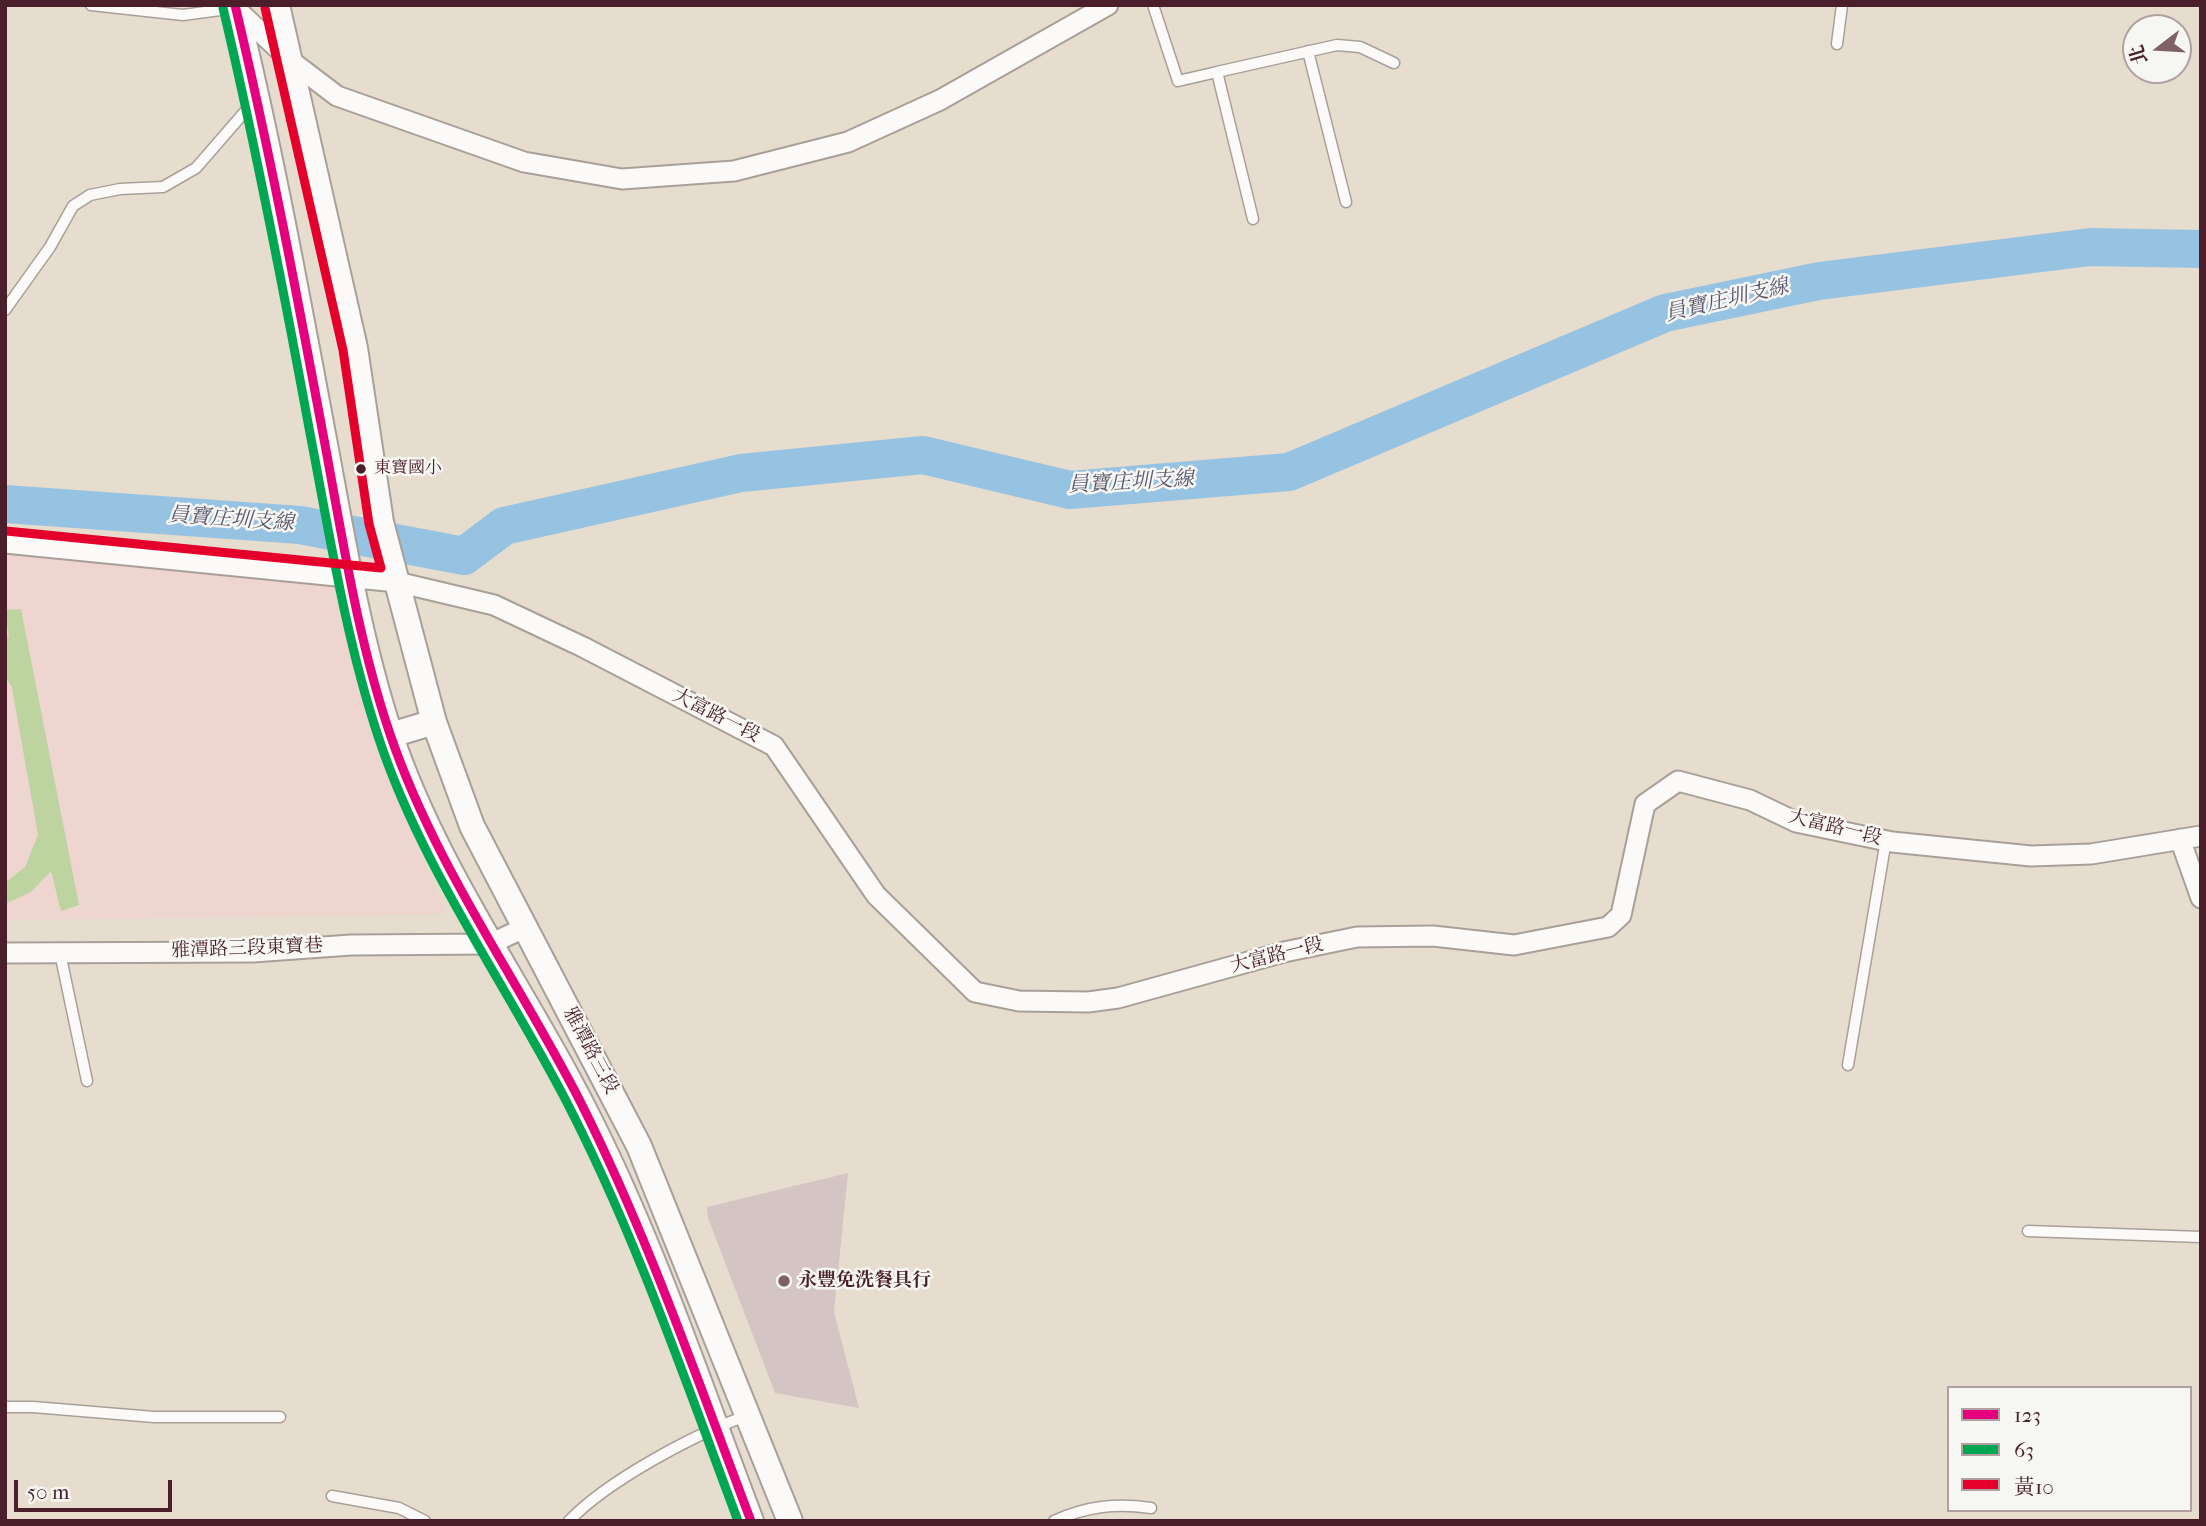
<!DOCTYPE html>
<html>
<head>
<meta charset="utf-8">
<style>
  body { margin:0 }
  #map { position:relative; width:2206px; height:1526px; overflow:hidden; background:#e6ddce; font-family:"IM FELL French Canon","Noto Serif TC",serif }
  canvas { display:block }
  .frame { position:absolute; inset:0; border:7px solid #4a1f2b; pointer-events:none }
  .legend { position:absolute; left:1947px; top:1386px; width:245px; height:126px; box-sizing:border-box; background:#f6f6f2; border:2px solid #b1a0a2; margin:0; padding:9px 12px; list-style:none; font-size:21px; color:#4a1f2b }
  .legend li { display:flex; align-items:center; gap:14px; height:35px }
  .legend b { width:35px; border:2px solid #b1a0a2 }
  .north { position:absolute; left:2122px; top:14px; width:70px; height:70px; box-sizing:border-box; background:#f6f6f2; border:2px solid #b1a0a2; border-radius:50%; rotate:253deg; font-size:19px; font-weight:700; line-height:28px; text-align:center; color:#4a1f2b }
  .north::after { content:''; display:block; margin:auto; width:24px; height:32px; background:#816264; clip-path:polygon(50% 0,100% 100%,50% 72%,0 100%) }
  .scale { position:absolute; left:14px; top:1480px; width:158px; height:32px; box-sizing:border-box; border:4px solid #4a1f2b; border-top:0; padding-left:9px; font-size:21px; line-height:24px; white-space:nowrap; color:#4a1f2b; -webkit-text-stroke:5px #f6f6f2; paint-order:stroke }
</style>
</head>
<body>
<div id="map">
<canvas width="2206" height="1526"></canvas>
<div class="frame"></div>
<ul class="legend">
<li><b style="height:9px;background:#e5007d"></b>123</li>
<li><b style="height:9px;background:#00a651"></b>63</li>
<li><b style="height:9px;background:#e4002b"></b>黃10</li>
</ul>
<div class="north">北</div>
<div class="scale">50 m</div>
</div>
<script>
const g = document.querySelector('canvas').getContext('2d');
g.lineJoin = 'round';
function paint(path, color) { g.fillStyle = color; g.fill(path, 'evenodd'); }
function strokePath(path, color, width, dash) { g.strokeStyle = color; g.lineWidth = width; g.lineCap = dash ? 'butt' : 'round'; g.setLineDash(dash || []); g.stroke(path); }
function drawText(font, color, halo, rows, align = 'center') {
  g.font = font + ' "IM FELL French Canon","Noto Serif TC",serif'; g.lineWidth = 5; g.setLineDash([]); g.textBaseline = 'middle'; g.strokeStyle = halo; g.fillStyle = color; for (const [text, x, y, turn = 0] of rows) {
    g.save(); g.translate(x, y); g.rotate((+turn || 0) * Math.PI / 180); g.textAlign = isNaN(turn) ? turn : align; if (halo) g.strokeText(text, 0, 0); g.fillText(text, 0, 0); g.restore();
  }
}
const built = new Path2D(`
  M 5,549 L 344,585 L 374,741 L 446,914 L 5,920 Z`);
const green = new Path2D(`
  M 21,609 L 79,905 L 61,911 L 51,871 L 31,892 L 5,904 L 5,883 L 25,867 L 38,835 L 12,688 L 5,675 L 5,636 L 9,637 L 5,610 Z`);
const river = new Path2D(`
  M 5,504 L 300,525 L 464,556 L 504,526 L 741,473 L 923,455 L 1070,490 L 1289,472 L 1665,313 L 1819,281 L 2090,247 L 2201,249`);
const building = new Path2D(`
  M 848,1173 L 834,1312 L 859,1408 L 775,1393 L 708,1218 L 707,1207 Z`);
const service = new Path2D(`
  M 91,5 L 183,15 L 235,8
  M 1153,5 L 1178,81 L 1217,72 L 1253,219
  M 1837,44 L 1842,5
  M 1308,51 L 1346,202
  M 1217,72 L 1337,45 L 1360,47 L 1394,63
  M 5,310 L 50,247 L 73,206 L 90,195 L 120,189 L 163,187 L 196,168 L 255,100
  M 60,953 L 87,1081
  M 1848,1065 L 1886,840
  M 2028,1231 L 2201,1237
  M 5,1407 L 33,1407 L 154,1417 L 280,1417
  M 332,1496 L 399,1508 L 425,1521
  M 569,1521 C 607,1481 696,1433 749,1415
  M 1054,1521 C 1087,1506 1116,1503 1151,1508`);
const minor = new Path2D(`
  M 235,8 L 291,61 L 337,96 L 524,162 L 622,179 L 734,171 L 848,142 L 940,100 L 1108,5
  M 5,543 L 397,582 L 494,605 L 583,647 L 774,746 L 876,895 L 975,992 L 1019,1001 L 1088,1002 L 1118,998 L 1284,952 L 1357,937 L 1433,936 L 1514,945 L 1608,927 L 1621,915 L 1645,804 L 1678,781 L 1750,800 L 1796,822 L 1892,842 L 2031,856 L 2091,854 L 2201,836
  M 2180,839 L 2201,898
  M 5,953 L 253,952 L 351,945 L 490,944 L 524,928`);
const tertiary = new Path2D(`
  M 235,5 C 270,147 296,290 323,434 C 342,534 358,637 390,734 C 438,878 533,1001 598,1137 C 658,1260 702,1393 751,1521
  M 277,5 L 355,348 L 381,522 L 434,722 L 472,826 L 639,1146 L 790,1521
  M 391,735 L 434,722`);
const bus1 = new Path2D(`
  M 235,5 C 269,147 296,290 323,434 C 342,534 357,637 390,734 C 435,866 517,978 580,1101 C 648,1236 697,1379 751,1521`);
const bus2 = new Path2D(`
  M 223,8 C 256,147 283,287 309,428 C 329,531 345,636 378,736 C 420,864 500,975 563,1095 C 634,1231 684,1377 738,1521`);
const bus3 = new Path2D(`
  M 6,531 L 381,568 L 369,524 L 343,350 L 265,8`);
const markers = [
  [361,469,6,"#4a1f2b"],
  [784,1281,7,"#816264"]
];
const busNames = [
  ["東寶國小",374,469]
];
const streetNames = [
  ["大富路一段",716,716,27],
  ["大富路一段",1835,828,14],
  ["雅潭路三段東寶巷",247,949,-2],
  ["大富路一段",1277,956,-14],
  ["雅潭路三段",590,1051,62]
];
const poiNames = [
  ["永豐免洗餐具行",798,1281]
];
const waterNames = [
  ["員寶庄圳支線",1727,301,-13],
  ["員寶庄圳支線",1131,483,-3],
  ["員寶庄圳支線",231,520,4]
];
paint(built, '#efd5cf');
paint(green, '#bdd4a1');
strokePath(river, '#97c3e2', 38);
paint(building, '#d4c5c4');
strokePath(service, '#aa9f98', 13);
strokePath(minor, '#aa9f98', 23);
strokePath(tertiary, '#aa9f98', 28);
strokePath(service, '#fbfaf8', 10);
strokePath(minor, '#fbfaf8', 19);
strokePath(tertiary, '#fbfaf8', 24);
strokePath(bus1, '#e5007d', 9);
strokePath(bus2, '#00a651', 9);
strokePath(bus3, '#e4002b', 9);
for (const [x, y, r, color] of markers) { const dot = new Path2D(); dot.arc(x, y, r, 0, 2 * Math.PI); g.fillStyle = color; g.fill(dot); strokePath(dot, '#f6f6f2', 2.5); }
drawText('17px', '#4a1f2b', '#f6f6f2', busNames, 'left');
drawText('19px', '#4a1f2b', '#f6f6f2', streetNames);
drawText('bold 19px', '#4a1f2b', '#f6f6f2', poiNames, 'left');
drawText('italic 21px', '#59556e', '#f6f6f2', waterNames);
</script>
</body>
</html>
